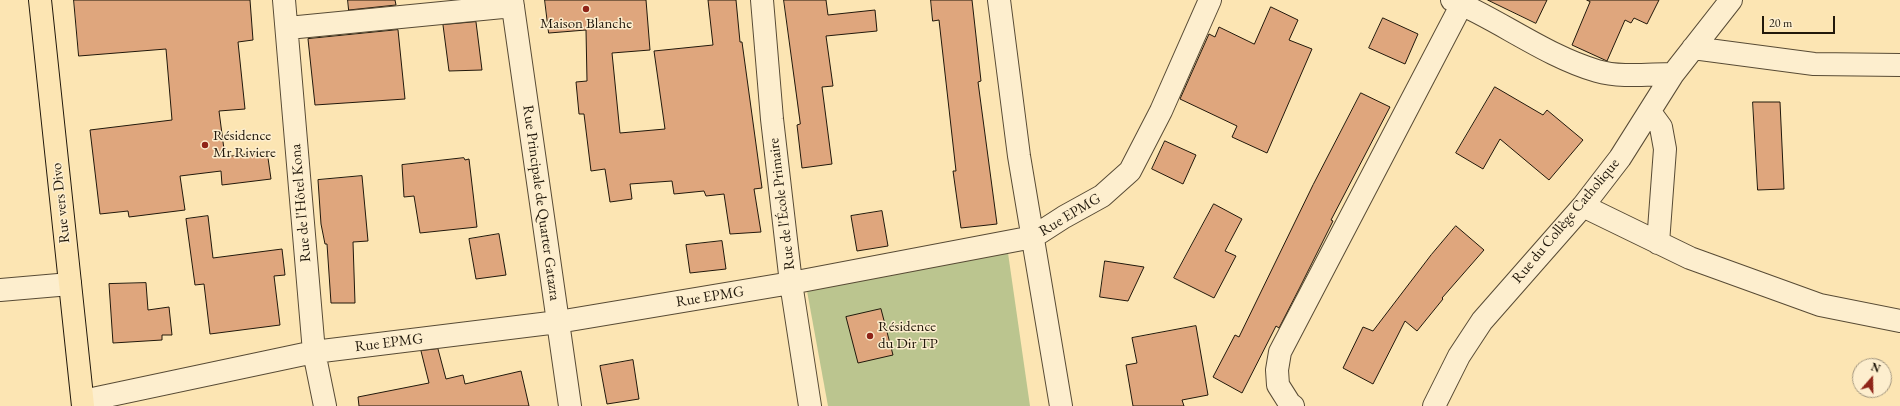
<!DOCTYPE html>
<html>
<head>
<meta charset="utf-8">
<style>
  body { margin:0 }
  #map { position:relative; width:1900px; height:406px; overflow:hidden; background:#fce5b3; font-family:"EB Garamond",serif }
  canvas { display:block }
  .north { position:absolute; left:1852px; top:358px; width:40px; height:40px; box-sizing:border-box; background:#fdeece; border:1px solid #a59880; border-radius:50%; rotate:20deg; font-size:11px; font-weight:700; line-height:16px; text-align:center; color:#21180b }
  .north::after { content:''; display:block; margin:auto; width:14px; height:18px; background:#8f2418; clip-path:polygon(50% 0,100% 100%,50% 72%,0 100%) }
  .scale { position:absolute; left:1762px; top:16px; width:73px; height:18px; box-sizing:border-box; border:2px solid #21180b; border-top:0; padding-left:5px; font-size:12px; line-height:14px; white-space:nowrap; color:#21180b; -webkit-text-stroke:3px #fdeece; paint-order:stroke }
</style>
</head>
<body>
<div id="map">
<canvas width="1900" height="406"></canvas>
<div class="north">N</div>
<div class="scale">20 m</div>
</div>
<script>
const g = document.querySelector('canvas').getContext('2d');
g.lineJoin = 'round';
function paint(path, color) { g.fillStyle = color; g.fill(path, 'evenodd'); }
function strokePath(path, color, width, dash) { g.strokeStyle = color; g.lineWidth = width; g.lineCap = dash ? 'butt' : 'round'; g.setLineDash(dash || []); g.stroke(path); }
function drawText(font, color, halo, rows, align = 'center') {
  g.font = font + ' "EB Garamond",serif'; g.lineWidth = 3; g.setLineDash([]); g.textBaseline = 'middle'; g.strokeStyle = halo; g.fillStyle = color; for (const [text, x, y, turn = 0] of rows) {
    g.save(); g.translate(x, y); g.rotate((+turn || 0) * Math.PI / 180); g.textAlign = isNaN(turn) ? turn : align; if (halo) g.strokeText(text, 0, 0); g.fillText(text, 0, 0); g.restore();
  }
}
const green = new Path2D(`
  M 1007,246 L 1030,406 L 828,406 L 807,291 Z`);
const building = new Path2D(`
  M 74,0 L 250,0 L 253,40 L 238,42 L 245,109 L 219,111 L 225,157 L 267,151 L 271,179 L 222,185 L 221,171 L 180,176 L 185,210 L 129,217 L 128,211 L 100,214 L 90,130 L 172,120 L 166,49 L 79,56 Z
  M 348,0 L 395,0 L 396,5 L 349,10 Z
  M 545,0 L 646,0 L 650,50 L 612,53 L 620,133 L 665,129 L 654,51 L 713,45 L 708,0 L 736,0 L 740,42 L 742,42 L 762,188 L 754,189 L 761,232 L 730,234 L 724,194 L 706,196 L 704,191 L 674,194 L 672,181 L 630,184 L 632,199 L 610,202 L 605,169 L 591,171 L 584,114 L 579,114 L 576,82 L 587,81 L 586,30 L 549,33 Z
  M 784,0 L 826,0 L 828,15 L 875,10 L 877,31 L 826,36 L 833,86 L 822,87 L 832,164 L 802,168 L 797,125 L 800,124 Z
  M 931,0 L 972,0 L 981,81 L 978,82 L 997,224 L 961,228 L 953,171 L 956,171 L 939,20 L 933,21 Z
  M 1488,0 L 1547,0 L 1536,23 Z
  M 1587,0 L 1659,0 L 1647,24 L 1634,18 L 1631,23 L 1625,20 L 1607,61 L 1572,45 L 1590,2 Z
  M 1271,7 L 1298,20 L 1289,40 L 1312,49 L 1267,153 L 1232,137 L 1237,126 L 1180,99 L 1209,34 L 1215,37 L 1219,27 L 1254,44 Z
  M 1383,18 L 1418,34 L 1405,64 L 1369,48 Z
  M 476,22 L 482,70 L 449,71 L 443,25 Z
  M 398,30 L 405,99 L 315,105 L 308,39 Z
  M 1495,87 L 1543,115 L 1547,110 L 1583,140 L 1549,180 L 1500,139 L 1483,169 L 1456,153 Z
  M 1361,93 L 1390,107 L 1331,220 L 1333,221 L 1299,289 L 1279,328 L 1276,326 L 1242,393 L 1213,377 L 1235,335 L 1239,337 L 1313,185 Z
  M 1753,102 L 1780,102 L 1784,189 L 1758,190 Z
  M 1165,141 L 1196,155 L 1183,184 L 1152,169 Z
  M 464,158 L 465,160 L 469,159 L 477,227 L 420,233 L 414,196 L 404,197 L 402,165 Z
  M 362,176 L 368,241 L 353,242 L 355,303 L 331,303 L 327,244 L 325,244 L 321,224 L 318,180 Z
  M 1214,204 L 1242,219 L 1225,251 L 1236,256 L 1214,298 L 1174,278 Z
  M 882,211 L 888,246 L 857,251 L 851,216 Z
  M 208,216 L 213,258 L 282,249 L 285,275 L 274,276 L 280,325 L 210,334 L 204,284 L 195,285 L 186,219 Z
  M 1456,226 L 1484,250 L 1442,298 L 1443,299 L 1417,331 L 1405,321 L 1373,384 L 1343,368 L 1363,327 L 1373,331 L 1431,255 Z
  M 499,234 L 506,275 L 476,279 L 469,239 Z
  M 722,241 L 726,269 L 690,273 L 686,245 Z
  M 1105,261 L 1144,267 L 1128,301 L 1100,297 Z
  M 146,283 L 148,310 L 169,307 L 172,335 L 162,335 L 162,340 L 113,343 L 109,284 Z
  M 881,309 L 893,355 L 858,363 L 846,317 Z
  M 1196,326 L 1208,395 L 1182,400 L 1184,406 L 1133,406 L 1126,365 L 1137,363 L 1132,338 Z
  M 438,349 L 446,379 L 463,375 L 465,384 L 521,371 L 529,406 L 359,406 L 358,397 L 429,383 L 421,351 Z
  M 633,360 L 639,399 L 607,404 L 600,366 Z`);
const minor = new Path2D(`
  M 284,0 L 314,352 L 325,406
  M 512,0 L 570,406
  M 762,0 L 772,119 L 791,283 L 810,406
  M 999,0 L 1019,156 L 1061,406
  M 1452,0 C 1501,21 1546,56 1597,71 C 1621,78 1649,74 1673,74
  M 288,28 L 513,6
  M 1693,48 L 1814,64 L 1900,65
  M 1650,112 L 1661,127 L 1665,149 L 1658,243
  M 1583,206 L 1690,258 L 1820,305 L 1900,321
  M 0,290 L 70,284
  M 83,401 L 314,352 L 558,322 L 791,283 L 1033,237 L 1064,217 L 1102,196 L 1130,171 L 1161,111 L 1210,0
  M 1293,406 L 1290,404 L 1278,385 L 1277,370 L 1280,352 L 1464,0
  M 1434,406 L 1459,356 L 1482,321 L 1583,206 L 1620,158 L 1673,74 L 1731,0`);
const major = new Path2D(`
  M 40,0 L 83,406`);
const markers = [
  [586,9,4,"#8f2418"],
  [205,145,4,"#8f2418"],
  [870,336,4,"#8f2418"]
];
const poiNames = [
  ["Maison Blanche",586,24,"center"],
  ["Résidence",213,136],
  ["Mr Riviere",213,153],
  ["Résidence",878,327],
  ["du Dir TP",878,344]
];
const streetNames = [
  ["Rue vers Divo",61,203,-96],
  ["Rue de l'Hôtel Kona",301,203,-95],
  ["Rue Principale de Quarter Gatazra",541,203,82],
  ["Rue de l'École Primaire",782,204,-97],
  ["Rue EPMG",1070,215,-31],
  ["Rue du Collège Catholique",1566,221,-50],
  ["Rue EPMG",710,297,-9],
  ["Rue EPMG",389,343,-7]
];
paint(green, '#bbc58f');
paint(building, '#dfa67d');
strokePath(building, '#21180b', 1);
strokePath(minor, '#584b35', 24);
strokePath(major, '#21180b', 24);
strokePath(minor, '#fdeece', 22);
strokePath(major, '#fce5b3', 22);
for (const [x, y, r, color] of markers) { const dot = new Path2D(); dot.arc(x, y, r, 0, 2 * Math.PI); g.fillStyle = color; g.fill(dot); strokePath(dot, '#fdeece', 1.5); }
drawText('15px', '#21180b', '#fdeece', poiNames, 'left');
drawText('15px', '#21180b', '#fdeece', streetNames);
</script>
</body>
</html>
